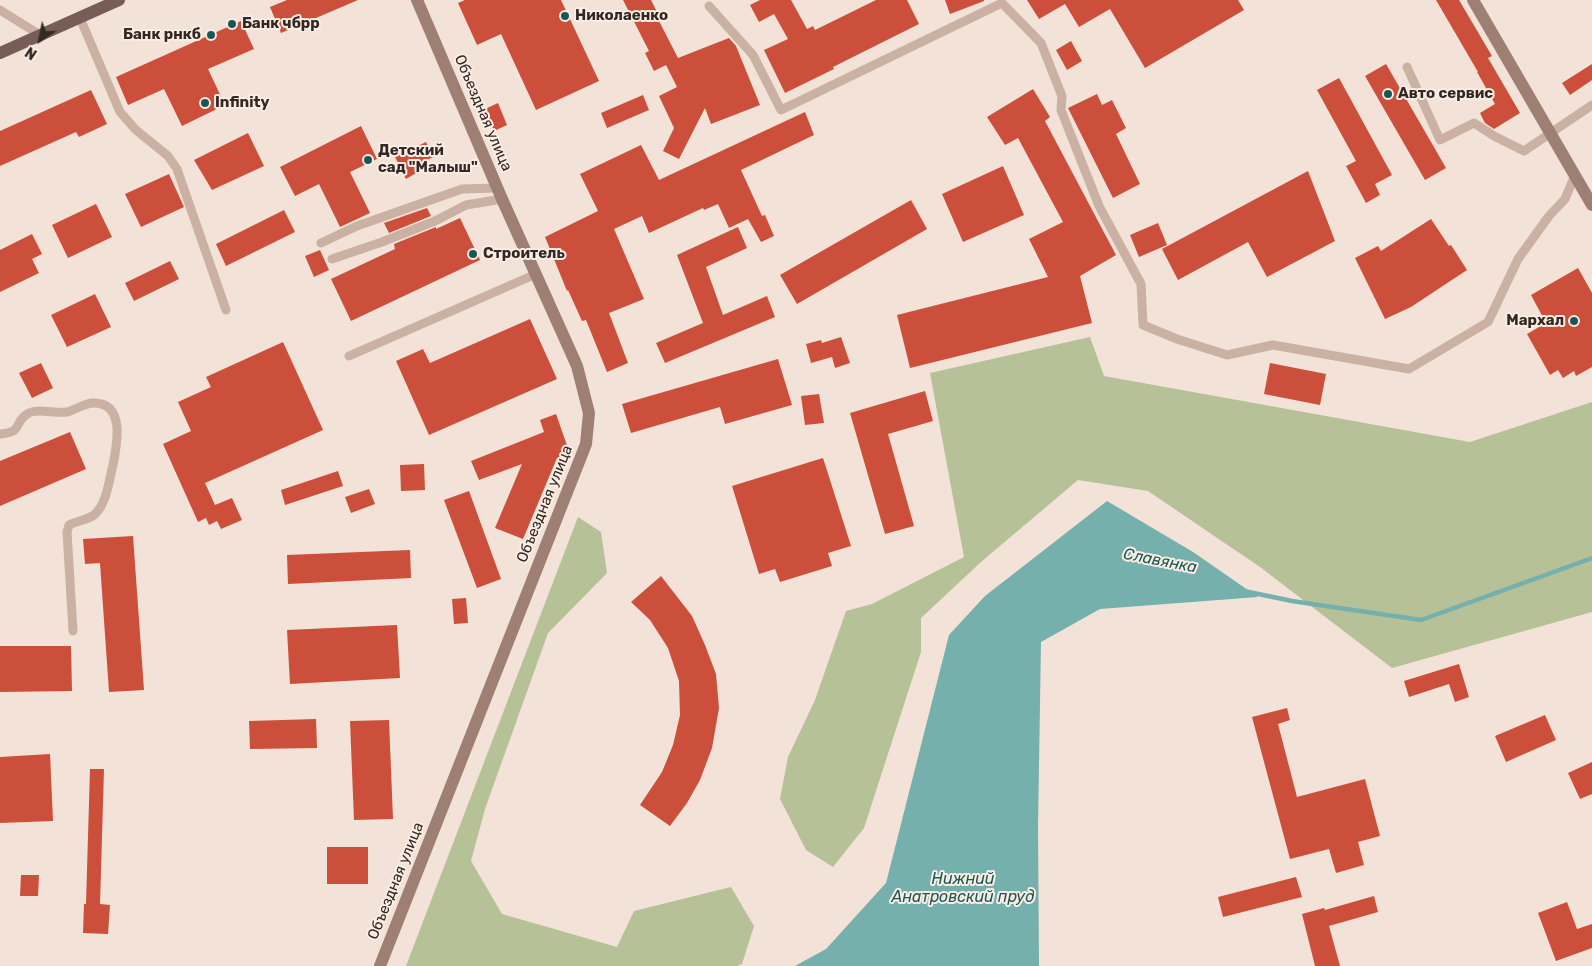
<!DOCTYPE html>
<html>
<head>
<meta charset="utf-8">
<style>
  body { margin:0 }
  #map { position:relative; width:1592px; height:966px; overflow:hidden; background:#f2e2d7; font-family:Rubik,sans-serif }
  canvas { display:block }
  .north { position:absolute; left:15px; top:15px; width:50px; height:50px; -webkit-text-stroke:4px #faede3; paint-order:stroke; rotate:214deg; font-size:14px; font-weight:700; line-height:20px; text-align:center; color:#342825 }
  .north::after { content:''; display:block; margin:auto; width:18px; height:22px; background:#342825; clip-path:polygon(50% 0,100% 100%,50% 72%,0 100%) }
</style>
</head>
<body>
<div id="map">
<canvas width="1592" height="966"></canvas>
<div class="north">N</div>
</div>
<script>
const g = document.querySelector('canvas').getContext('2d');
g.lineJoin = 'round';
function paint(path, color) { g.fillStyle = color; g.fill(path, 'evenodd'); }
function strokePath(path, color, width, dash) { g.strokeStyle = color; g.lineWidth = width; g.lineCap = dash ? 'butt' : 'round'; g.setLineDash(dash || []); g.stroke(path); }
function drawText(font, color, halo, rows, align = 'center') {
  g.font = font + ' Rubik,sans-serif'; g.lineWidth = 4; g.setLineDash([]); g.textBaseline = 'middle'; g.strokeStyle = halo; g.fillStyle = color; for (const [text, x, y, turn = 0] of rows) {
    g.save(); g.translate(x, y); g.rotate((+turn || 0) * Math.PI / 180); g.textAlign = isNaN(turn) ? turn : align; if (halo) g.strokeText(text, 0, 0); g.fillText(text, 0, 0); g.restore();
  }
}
const green = new Path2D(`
  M 1090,337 L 1104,376 L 1470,442 L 1592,402 L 1592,612 L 1392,668 L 1260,567 L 1148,491 L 1078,480 L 981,562 L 921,618 L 921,652 L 864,828 L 833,867 L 806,850 L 780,799 L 788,757 L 815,700 L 846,611 L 872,604 L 964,557 L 930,373 Z
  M 578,517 L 601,532 L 607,573 L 548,633 L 485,809 L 471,861 L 502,914 L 617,947 L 634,911 L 731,887 L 754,926 L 742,964 L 737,966 L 406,966 Z`);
const water = new Path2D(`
  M 1107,501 L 1193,552 L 1258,597 L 1100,609 L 1041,642 L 1038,826 L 1039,966 L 795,966 L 826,949 L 886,883 L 949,635 L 985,596 Z`);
const stream = new Path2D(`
  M 1244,591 L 1292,601 L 1421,620 L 1592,558`);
const building = new Path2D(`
  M 287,0 L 358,0 L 281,33 L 270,7 Z
  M 465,0 L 561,0 L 599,81 L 536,110 L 501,34 L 477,45 L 458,3 Z
  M 623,0 L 651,0 L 661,20 L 659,21 L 678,58 L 729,38 L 736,46 L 760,105 L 711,124 L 705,108 L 679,159 L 663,151 L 674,128 L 659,96 L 677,87 L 666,65 L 654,71 L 645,53 L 649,51 Z
  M 760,0 L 791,0 L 807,29 L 813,26 L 815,30 L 876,0 L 907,0 L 919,24 L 833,67 L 834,69 L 785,93 L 764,50 L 788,39 L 774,14 L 759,22 L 750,5 Z
  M 945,0 L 984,0 L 984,1 L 950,14 Z
  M 1027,0 L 1238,0 L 1244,10 L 1145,68 L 1110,9 L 1079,27 L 1065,4 L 1039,19 Z
  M 1436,0 L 1459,0 L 1492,56 L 1488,58 L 1520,113 L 1494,129 L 1485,123 L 1480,113 L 1495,104 L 1477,72 L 1478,72 Z
  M 241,21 L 254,49 L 208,69 L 225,105 L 182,126 L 164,89 L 128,105 L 116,77 Z
  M 1071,41 L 1082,61 L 1067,70 L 1056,50 Z
  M 1386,64 L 1446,168 L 1425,180 L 1365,76 Z
  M 1592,64 L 1592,80 L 1570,95 L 1562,83 Z
  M 1339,78 L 1392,175 L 1375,184 L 1380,195 L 1366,203 L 1346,166 L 1356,161 L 1317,90 Z
  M 1033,89 L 1050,117 L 1045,121 L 1116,255 L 1080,276 L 1092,323 L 910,368 L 897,315 L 1048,277 L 1029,239 L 1063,222 L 1018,138 L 1005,145 L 987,117 Z
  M 91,90 L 107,124 L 79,137 L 76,132 L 0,166 L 0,131 Z
  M 1097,94 L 1102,105 L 1112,100 L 1126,128 L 1116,134 L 1140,184 L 1113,198 L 1068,108 Z
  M 643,95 L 649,110 L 607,128 L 601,113 Z
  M 498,103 L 507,125 L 494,131 L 485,109 Z
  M 805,112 L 814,135 L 741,170 L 762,216 L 765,215 L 774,236 L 761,242 L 748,219 L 729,228 L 718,204 L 704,210 L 703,208 L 649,233 L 642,216 L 614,229 L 644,299 L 609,313 L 628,363 L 607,372 L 586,320 L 582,321 L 568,290 L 567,291 L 545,237 L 598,211 L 580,174 L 641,145 L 659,180 Z
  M 361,126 L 377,159 L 350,172 L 370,213 L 340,227 L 319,184 L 295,196 L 280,167 Z
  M 248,133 L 264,166 L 212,190 L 194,160 Z
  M 426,142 L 433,157 L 415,166 L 418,172 L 406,179 L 395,157 Z
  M 1003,166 L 1024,215 L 963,242 L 942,194 Z
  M 1308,171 L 1335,241 L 1267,277 L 1248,242 L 1178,280 L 1162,249 Z
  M 169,174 L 184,207 L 141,227 L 125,194 Z
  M 911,200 L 927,229 L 797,304 L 780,275 Z
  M 96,204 L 112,237 L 68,258 L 52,225 Z
  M 427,208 L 431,216 L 389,233 L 384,223 Z
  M 284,210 L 295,232 L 226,266 L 216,244 Z
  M 460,218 L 480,260 L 351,321 L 331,279 L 395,249 L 394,244 L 436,227 L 436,229 Z
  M 1431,219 L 1449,246 L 1451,245 L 1467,270 L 1411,307 L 1385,319 L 1355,258 L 1378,246 L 1381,251 Z
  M 1158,223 L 1167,245 L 1139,257 L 1130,235 Z
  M 738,227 L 747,248 L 706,267 L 723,315 L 767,296 L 775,317 L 665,363 L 656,343 L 703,323 L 677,255 Z
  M 32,234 L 42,254 L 32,259 L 39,273 L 0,292 L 0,250 Z
  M 320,250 L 329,270 L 314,277 L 305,256 Z
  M 170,261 L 179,279 L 134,301 L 125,283 Z
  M 1578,268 L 1592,293 L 1592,367 L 1576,376 L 1574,371 L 1563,378 L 1558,370 L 1550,375 L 1527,334 L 1546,323 L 1531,295 Z
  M 95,294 L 111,327 L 67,347 L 51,315 Z
  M 530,319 L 557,379 L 429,435 L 396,361 L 423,349 L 430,363 Z
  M 841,337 L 850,363 L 835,368 L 832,357 L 811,363 L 806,344 L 821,340 L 822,343 Z
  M 283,342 L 323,430 L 205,483 L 215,505 L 232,498 L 242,520 L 221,529 L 217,521 L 209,525 L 206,518 L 198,522 L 163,444 L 191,431 L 178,402 L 211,387 L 206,377 Z
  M 778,359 L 792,405 L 725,424 L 720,407 L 631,433 L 622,404 Z
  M 41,363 L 53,388 L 32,398 L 19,373 Z
  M 1270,363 L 1326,374 L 1320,405 L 1264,394 Z
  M 925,391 L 933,421 L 888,434 L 914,526 L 885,534 L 850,413 Z
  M 819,394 L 824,423 L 805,425 L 801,396 Z
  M 556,414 L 570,454 L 557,458 L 523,539 L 495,528 L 522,464 L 479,480 L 471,461 L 544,432 L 540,420 Z
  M 70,432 L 86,469 L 0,506 L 0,461 Z
  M 823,458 L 851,546 L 828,553 L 832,566 L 780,582 L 775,569 L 759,574 L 732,486 Z
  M 424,464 L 425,490 L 401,491 L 400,465 Z
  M 338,471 L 343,486 L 285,505 L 281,490 Z
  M 369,489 L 375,504 L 351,513 L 345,497 Z
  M 469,491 L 501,579 L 477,588 L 444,500 Z
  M 133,536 L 144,690 L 109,692 L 100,563 L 85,564 L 83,539 Z
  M 410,550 L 411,578 L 288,584 L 287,555 Z
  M 661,576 L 692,616 L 705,645 L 716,674 L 719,708 L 712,748 L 700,780 L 687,803 L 670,826 L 640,805 L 662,772 L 673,745 L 680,715 L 679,681 L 668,648 L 650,620 L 631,602 Z
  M 466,598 L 468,623 L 454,624 L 452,599 Z
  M 397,625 L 400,678 L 290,684 L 287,630 Z
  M 0,646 L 71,646 L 72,691 L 0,692 Z
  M 1459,664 L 1469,697 L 1455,702 L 1449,684 L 1409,697 L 1404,681 Z
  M 1287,708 L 1290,720 L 1278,724 L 1297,797 L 1365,779 L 1380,836 L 1358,842 L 1364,865 L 1336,873 L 1329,849 L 1290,859 L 1252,717 Z
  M 1545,715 L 1556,740 L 1506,762 L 1495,736 Z
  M 316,719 L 317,748 L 250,749 L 249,721 Z
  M 389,720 L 393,819 L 354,820 L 350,721 Z
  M 50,754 L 53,821 L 0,823 L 0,757 Z
  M 1592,762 L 1592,794 L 1580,799 L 1568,773 Z
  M 90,769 L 104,769 L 100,904 L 110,905 L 108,934 L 83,933 L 84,904 L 86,904 Z
  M 327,847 L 368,847 L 368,884 L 327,884 Z
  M 21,875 L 39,875 L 38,896 L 20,896 Z
  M 1296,877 L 1302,897 L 1223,917 L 1218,897 Z
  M 1374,896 L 1378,912 L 1329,926 L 1340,966 L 1315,966 L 1302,914 L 1324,908 L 1325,910 Z
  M 1567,902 L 1577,929 L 1592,924 L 1592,948 L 1556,961 L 1538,913 Z`);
const lane = new Path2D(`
  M 709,6 L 753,55 L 781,110 L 1002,3 L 1041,43 L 1062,96 L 1061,110 L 1099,206 L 1141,284 L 1143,325 L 1177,339 L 1227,355 L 1273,345 L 1409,369 L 1488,322 L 1518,259 L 1549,216 L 1565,199 L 1575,175
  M 0,10 L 40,35
  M 80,18 L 120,112 L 136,130 L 168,156 L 177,169 L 226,310
  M 1407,67 L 1440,140 L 1474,123 L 1494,136 L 1524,151 L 1592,105
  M 321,243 L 357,226 L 462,189 L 497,188
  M 332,259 L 382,242 L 435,221 L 466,205 L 502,199
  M 349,356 L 536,274
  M 0,434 C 25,432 12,422 29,413 C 39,408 55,414 67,412 C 75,410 83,404 92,403 C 126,401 117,445 113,465 C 109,480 107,504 94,515 C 87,520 77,521 69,525 L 67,532 L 73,631`);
const secondary = new Path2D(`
  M 1473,0 L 1592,205
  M 380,966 L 586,444 L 589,413 L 577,366 L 502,199 L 417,0`);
const primary = new Path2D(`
  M 0,53 L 119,0`);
const markers = [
  [565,16,5,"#195755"],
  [232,24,5,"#195755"],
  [211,35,5,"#195755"],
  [1388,94,5,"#195755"],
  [205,103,5,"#195755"],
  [368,160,5,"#195755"],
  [473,254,5,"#195755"],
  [1574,321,5,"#195755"]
];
const poiNames = [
  ["Николаенко",575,16],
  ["Банк чбрр",242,24],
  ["Банк рнкб",201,35,"right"],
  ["Авто сервис",1398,94],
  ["Infinity",215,103],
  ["Детский",378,151],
  ["сад \"Малыш\"",378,168],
  ["Строитель",483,254],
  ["Мархал",1564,321,"right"]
];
const streetNames = [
  ["Объездная улица",483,113,67],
  ["Объездная улица",545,504,-68],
  ["Объездная улица",396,881,-68]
];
const waterNames = [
  ["Славянка",1160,561,11],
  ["Нижний",963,879],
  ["Анатровский пруд",963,897]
];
paint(green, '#b7c197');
paint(water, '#75b0ac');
strokePath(stream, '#75b0ac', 4.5);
paint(building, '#cb4f3b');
strokePath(lane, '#cab1a3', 9);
strokePath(secondary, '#9e7f74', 12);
strokePath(primary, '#775d55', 12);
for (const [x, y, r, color] of markers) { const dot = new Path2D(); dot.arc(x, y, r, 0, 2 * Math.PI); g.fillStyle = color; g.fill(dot); strokePath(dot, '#faede3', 2); }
drawText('bold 15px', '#342825', '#faede3', poiNames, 'left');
drawText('15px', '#342825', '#faede3', streetNames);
drawText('italic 16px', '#195755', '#faede3', waterNames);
</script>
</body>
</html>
